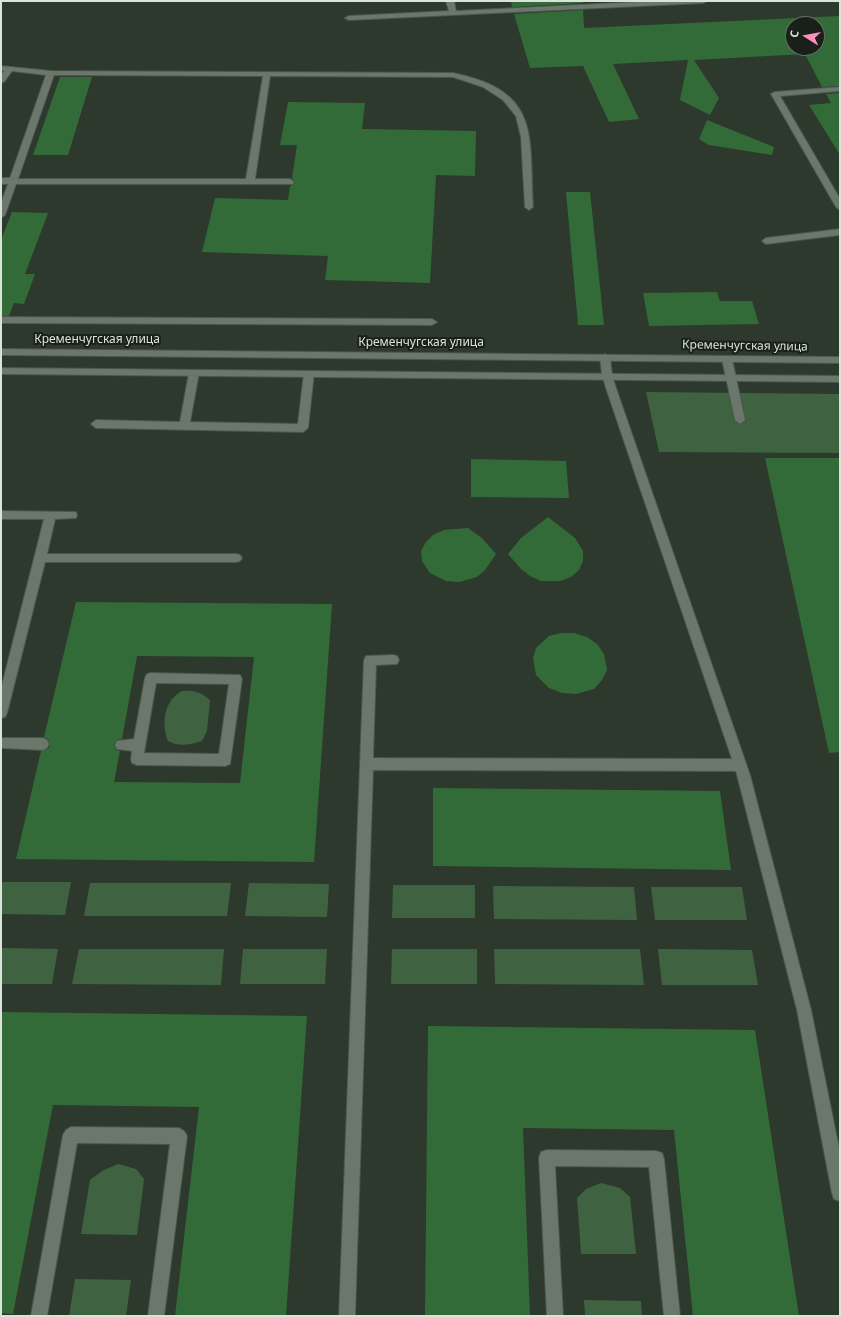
<!DOCTYPE html>
<html>
<head>
<meta charset="utf-8">
<style>
  body { margin:0 }
  #map { position:relative; width:841px; height:1317px; overflow:hidden; background:#2d392d; font-family:"Noto Sans",sans-serif }
  canvas { display:block }
  .frame { position:absolute; inset:0; border:2px solid #dae2da; pointer-events:none }
  .north { position:absolute; left:785px; top:16px; width:40px; height:40px; box-sizing:border-box; background:#191f19; border:1px solid #666d66; border-radius:50%; rotate:281deg; font-size:11px; font-weight:700; line-height:16px; text-align:center; color:#dae2da }
  .north::after { content:''; display:block; margin:auto; width:14px; height:18px; background:#fe8ebb; clip-path:polygon(50% 0,100% 100%,50% 72%,0 100%) }
</style>
</head>
<body>
<div id="map">
<canvas width="841" height="1317"></canvas>
<div class="frame"></div>
<div class="north">С</div>
</div>
<script>
const g = document.querySelector('canvas').getContext('2d');
g.lineJoin = 'round';
function paint(path, color) { g.fillStyle = color; g.fill(path, 'evenodd'); }
function strokePath(path, color, width, dash) { g.strokeStyle = color; g.lineWidth = width; g.lineCap = dash ? 'butt' : 'round'; g.setLineDash(dash || []); g.stroke(path); }
function drawText(font, color, halo, rows, align = 'center') {
  g.font = font + ' "Noto Sans",sans-serif'; g.lineWidth = 4; g.setLineDash([]); g.textBaseline = 'middle'; g.strokeStyle = halo; g.fillStyle = color; for (const [text, x, y, turn = 0] of rows) {
    g.save(); g.translate(x, y); g.rotate((+turn || 0) * Math.PI / 180); g.textAlign = isNaN(turn) ? turn : align; if (halo) g.strokeText(text, 0, 0); g.fillText(text, 0, 0); g.restore();
  }
}
const green = new Path2D(`
  M 646,392 L 840,394 L 840,453 L 659,452 Z
  M 182,691 C 194,690 201,692 210,700 L 207,731 L 202,741 C 189,745 180,747 168,741 C 161,722 164,701 182,691 Z
  M 1,882 L 71,882 L 65,915 L 1,914 Z
  M 90,883 L 231,883 L 227,916 L 84,916 Z
  M 249,883 L 329,884 L 327,917 L 245,916 Z
  M 393,885 L 475,885 L 475,918 L 392,918 Z
  M 493,886 L 634,887 L 637,920 L 494,919 Z
  M 651,887 L 742,887 L 747,920 L 655,920 Z
  M 1,948 L 58,949 L 52,984 L 1,984 Z
  M 79,949 L 224,949 L 221,985 L 72,984 Z
  M 243,949 L 327,949 L 325,984 L 240,984 Z
  M 392,949 L 477,949 L 477,984 L 391,984 Z
  M 494,949 L 640,949 L 644,985 L 495,984 Z
  M 658,949 L 752,950 L 758,985 L 662,985 Z
  M 118,1164 L 136,1169 L 144,1179 L 137,1235 L 81,1234 L 90,1180 L 102,1171 Z
  M 601,1183 L 620,1188 L 630,1197 L 636,1254 L 581,1254 L 577,1198 L 586,1189 Z
  M 75,1279 L 131,1280 L 126,1316 L 69,1316 Z
  M 584,1300 L 641,1301 L 642,1316 L 585,1316 Z`);
const building = new Path2D(`
  M 511,1 L 583,1 L 583,3 L 512,7 Z
  M 583,10 L 584,28 L 840,16 L 840,86 L 822,87 L 805,54 L 694,60 L 719,98 L 710,115 L 680,100 L 688,60 L 613,64 L 639,119 L 609,122 L 583,66 L 530,68 L 514,14 ZM 793,24 L 817,24 L 817,48 L 793,48 Z
  M 60,77 L 92,77 L 68,155 L 33,155 Z
  M 840,93 L 840,155 L 809,105 L 831,103 L 826,94 Z
  M 288,102 L 365,103 L 362,129 L 476,131 L 475,176 L 436,175 L 430,283 L 325,280 L 328,256 L 202,252 L 215,198 L 288,200 L 290,186 L 295,183 L 292,178 L 297,145 L 280,145 Z
  M 707,120 L 774,147 L 772,155 L 709,145 L 699,139 Z
  M 566,192 L 590,192 L 604,325 L 578,325 Z
  M 12,212 L 48,213 L 25,274 L 35,274 L 24,304 L 14,303 L 9,316 L 1,316 L 1,240 Z
  M 717,292 L 720,301 L 752,301 L 759,324 L 649,326 L 643,293 Z
  M 765,458 L 840,458 L 840,752 L 829,753 Z
  M 471,459 L 566,461 L 569,498 L 471,497 Z
  M 548,517 L 575,538 L 583,551 L 583,561 L 579,570 L 571,577 L 560,581 L 541,581 L 530,576 L 521,569 L 508,554 L 521,538 Z
  M 468,528 L 482,538 L 496,554 L 485,570 L 477,577 L 459,582 L 446,581 L 430,573 L 422,561 L 421,551 L 426,542 L 433,535 L 444,530 Z
  M 76,602 L 332,604 L 314,862 L 16,859 L 41,751 L 48,749 L 50,745 L 48,739 L 44,737 ZM 137,656 L 254,657 L 240,783 L 114,782 L 120,751 L 116,750 L 114,744 L 117,740 L 122,739 Z
  M 561,633 L 574,633 L 587,637 L 597,644 L 604,654 L 607,670 L 602,680 L 594,689 L 576,694 L 562,693 L 549,688 L 536,675 L 533,658 L 536,648 L 549,636 Z
  M 433,788 L 720,791 L 731,870 L 433,866 Z
  M 1,1012 L 307,1016 L 286,1316 L 175,1316 L 199,1107 L 53,1105 L 13,1314 L 1,1313 Z
  M 428,1026 L 755,1030 L 799,1316 L 693,1316 L 674,1130 L 523,1128 L 530,1316 L 425,1316 Z`);
const service = new Path2D(`
  M 446,1 L 454,1 L 456,11 L 658,1 L 707,1 L 703,3 L 349,20 L 345,18 L 349,16 L 449,11 Z
  M 1,66 L 51,71 L 453,73 C 541,91 529,134 533,207 L 529,210 L 525,207 L 521,137 L 516,116 L 503,100 L 483,87 L 453,77 L 270,76 L 255,179 L 290,179 L 294,182 L 293,184 L 16,184 L 5,215 L 1,218 L 1,203 L 8,184 L 1,184 L 1,178 L 10,178 L 46,75 L 12,71 L 4,82 L 1,82 L 1,75 L 4,71 L 1,70 ZM 54,75 L 263,76 L 246,179 L 18,179 Z
  M 840,87 L 840,91 L 780,96 L 840,199 L 840,210 L 836,207 L 771,94 L 775,92 Z
  M 840,229 L 840,235 L 766,244 L 762,241 L 766,238 Z
  M 1,317 L 432,319 L 437,322 L 432,325 L 1,323 Z
  M 605,354 L 610,357 L 612,375 L 617,391 L 750,775 L 811,1010 L 840,1153 L 840,1201 L 834,1199 L 832,1193 L 797,1010 L 736,771 L 373,770 L 355,1316 L 339,1316 L 364,660 L 366,656 L 393,655 L 397,656 L 399,660 L 397,664 L 376,665 L 373,758 L 732,759 L 607,391 L 602,375 L 600,357 Z
  M 727,356 L 732,359 L 745,420 L 740,424 L 735,420 L 722,359 Z
  M 194,370 L 199,373 L 190,422 L 298,424 L 304,373 L 305,371 L 313,371 L 314,373 L 308,428 L 303,432 L 96,428 L 91,424 L 96,420 L 180,422 L 189,373 Z
  M 1,511 L 76,512 L 77,515 L 76,518 L 55,519 L 47,554 L 236,554 L 240,555 L 242,558 L 240,561 L 236,562 L 45,562 L 7,713 L 5,717 L 1,718 L 1,689 L 44,519 L 1,519 Z
  M 151,673 L 240,675 L 242,679 L 230,764 L 225,766 L 137,765 L 132,763 L 131,759 L 132,751 L 117,749 L 115,745 L 117,741 L 134,739 L 145,678 L 147,674 ZM 156,683 L 229,684 L 219,754 L 144,753 Z
  M 1,738 L 43,738 L 47,740 L 49,744 L 47,748 L 43,750 L 1,748 Z
  M 71,1127 L 179,1128 L 184,1131 L 187,1136 L 164,1316 L 148,1316 L 170,1144 L 77,1143 L 47,1316 L 31,1316 L 63,1135 L 66,1130 Z
  M 547,1150 L 656,1151 L 662,1153 L 664,1159 L 680,1316 L 664,1316 L 649,1167 L 555,1166 L 563,1316 L 547,1316 L 539,1158 L 541,1152 Z`);
const tertiary = new Path2D(`
  M 1,349 L 840,357 L 840,363 L 1,355 Z
  M 1,368 L 840,376 L 840,382 L 1,374 Z`);
const streetNames = [
  ["Кременчугская улица",97,340],
  ["Кременчугская улица",421,343],
  ["Кременчугская улица",745,346,1]
];
paint(green, '#3f6341');
paint(building, '#336b38');
strokePath(service, '#4c564d', 2);
strokePath(tertiary, '#4c564d', 2);
paint(service, '#6a776a');
paint(tertiary, '#6a776a');
drawText('12px', '#dae2da', '#191f19', streetNames);
</script>
</body>
</html>
